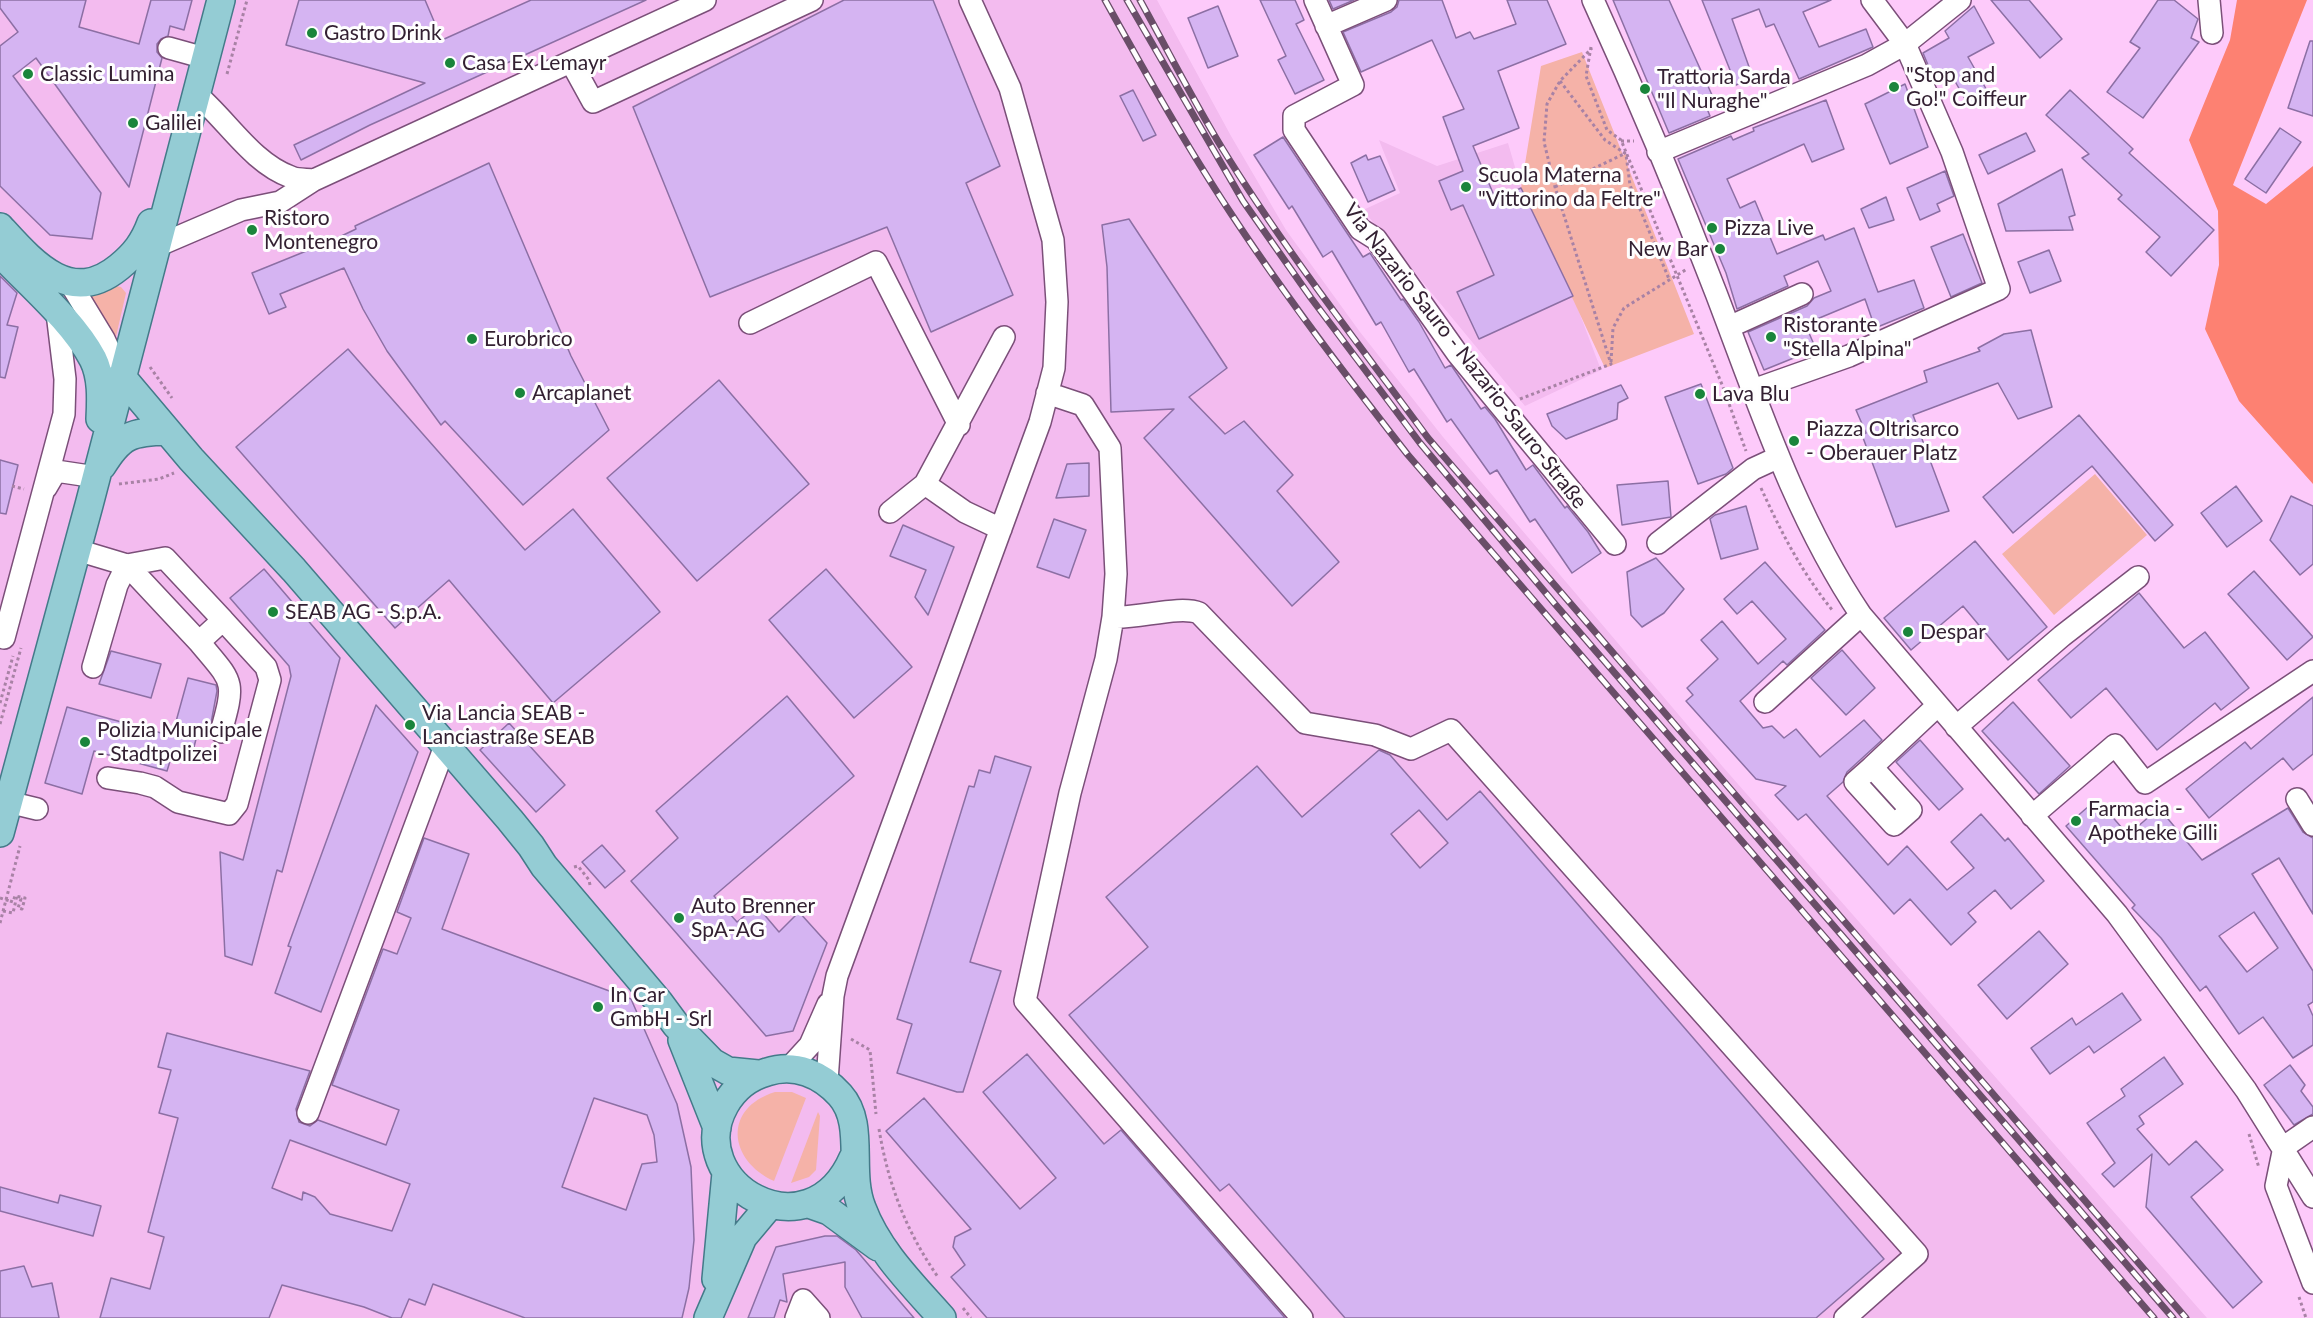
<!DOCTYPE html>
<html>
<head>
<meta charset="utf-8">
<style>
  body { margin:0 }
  canvas { display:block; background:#fdcafa }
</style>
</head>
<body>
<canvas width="2313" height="1318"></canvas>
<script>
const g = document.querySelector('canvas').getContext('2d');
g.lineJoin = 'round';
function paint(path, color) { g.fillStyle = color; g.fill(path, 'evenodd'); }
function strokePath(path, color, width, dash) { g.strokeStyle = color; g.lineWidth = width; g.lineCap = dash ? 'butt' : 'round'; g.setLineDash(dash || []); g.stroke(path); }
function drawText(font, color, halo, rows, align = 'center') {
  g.font = font + ' Lato,sans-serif'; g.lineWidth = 6; g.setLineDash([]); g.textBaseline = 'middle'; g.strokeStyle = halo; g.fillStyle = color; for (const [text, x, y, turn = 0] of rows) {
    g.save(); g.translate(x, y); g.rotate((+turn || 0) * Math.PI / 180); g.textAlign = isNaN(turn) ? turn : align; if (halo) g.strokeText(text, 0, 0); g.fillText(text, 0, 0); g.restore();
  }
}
const built = new Path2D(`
  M 0,0 L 1157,0 L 1231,136 L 1286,230 L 1360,332 L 1443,437 L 1723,767 L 2207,1318 L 0,1318 Z
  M 1379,140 L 1437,166 L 1508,143 L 1521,188 L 1573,296 L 1601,370 L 1525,406 L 1363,210 L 1400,193 Z`);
const green = new Path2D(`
  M 1582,52 L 1623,155 L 1626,154 L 1628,167 L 1694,334 L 1605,368 L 1521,188 L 1541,66 Z
  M 116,286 L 121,287 L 126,293 L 115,341 L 87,296 Z
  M 2095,474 L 2147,535 L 2054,615 L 2002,554 Z
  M 775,1092 L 792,1092 L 806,1098 L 774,1181 C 728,1160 723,1108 775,1092 Z
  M 818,1112 L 820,1116 L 816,1170 L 809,1177 L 791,1183 Z`);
const forest = new Path2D(`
  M 2237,0 L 2307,0 L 2233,185 L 2266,204 L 2313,166 L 2313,484 L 2239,401 L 2205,329 L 2219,265 L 2218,211 L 2189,140 L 2230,40 Z`);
const building = new Path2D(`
  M 0,0 L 86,0 L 79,27 L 139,44 L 151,0 L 192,0 L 184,30 L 170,26 L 168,36 L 161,39 L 157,44 L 157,52 L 162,58 L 129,187 L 36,58 L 13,76 L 101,193 L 92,239 L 50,235 L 0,186 L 0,46 L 18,32 L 0,8 Z
  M 299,0 L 425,0 L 442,40 L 531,0 L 646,0 L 370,125 L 301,160 L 294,145 L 425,83 L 286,45 Z
  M 844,0 L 933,0 L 1000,166 L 966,183 L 1013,295 L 931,332 L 887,227 L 710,297 L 633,107 Z
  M 1260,0 L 1295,0 L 1304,20 L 1296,24 L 1324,80 L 1295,94 L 1278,60 L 1286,56 Z
  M 1329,0 L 1354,0 L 1333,9 Z
  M 1399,0 L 1442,0 L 1456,38 L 1470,32 L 1474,39 L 1516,24 L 1507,0 L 1547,0 L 1566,44 L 1498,71 L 1519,128 L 1473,146 L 1496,200 L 1521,188 L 1573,296 L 1479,339 L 1457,292 L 1494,275 L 1463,205 L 1451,210 L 1439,181 L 1463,171 L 1443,117 L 1464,109 L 1432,40 L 1361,72 L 1343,32 L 1391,12 L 1397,7 Z
  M 1613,0 L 1669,0 L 1712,95 L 1703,99 L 1710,116 L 1669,133 Z
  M 1702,0 L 1831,0 L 1803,12 L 1819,47 L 1866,29 L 1873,47 L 1799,79 L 1774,24 L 1766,27 L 1759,9 L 1732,19 L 1753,78 L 1736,85 Z
  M 1991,0 L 2029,0 L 2062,39 L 2040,58 Z
  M 2158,0 L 2174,0 L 2198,19 L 2191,38 L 2199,42 L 2143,118 L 2107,92 L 2140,48 L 2130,42 Z
  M 1218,6 L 1238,56 L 1208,68 L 1188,18 Z
  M 1974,6 L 1994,43 L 1968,57 L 1989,94 L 1969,106 L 1948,69 L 1933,77 L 1923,53 L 1949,38 L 1945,31 Z
  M 2310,41 L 2313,41 L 2313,116 L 2288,108 Z
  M 1905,84 L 1928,147 L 1890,164 L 1865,104 Z
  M 1133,90 L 1156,135 L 1143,141 L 1120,96 Z
  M 2070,90 L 2133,149 L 2129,153 L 2214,230 L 2171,276 L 2146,252 L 2160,237 L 2118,199 L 2122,195 L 2082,158 L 2089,154 L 2046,115 Z
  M 1826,100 L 1844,149 L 1812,162 L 1804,144 L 1727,179 L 1740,208 L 1755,201 L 1777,254 L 1823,235 L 1825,240 L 1854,228 L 1878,292 L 1914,280 L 1924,308 L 1875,328 L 1865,299 L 1805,324 L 1816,349 L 1764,370 L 1748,332 L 1807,306 L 1814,298 L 1831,291 L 1818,261 L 1784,276 L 1788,286 L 1737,309 L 1726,273 L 1678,159 L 1731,136 L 1733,140 L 1754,131 L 1753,128 Z
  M 2280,128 L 2301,142 L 2266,193 L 2245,179 Z
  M 2026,133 L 2035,151 L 1988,174 L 1979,155 Z
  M 1283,137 L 1363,257 L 1370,253 L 1401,300 L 1403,299 L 1419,322 L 1445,368 L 1451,365 L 1481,409 L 1485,407 L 1495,419 L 1526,470 L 1533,465 L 1565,508 L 1567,506 L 1588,532 L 1601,553 L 1572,573 L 1535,519 L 1530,522 L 1497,470 L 1490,474 L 1451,419 L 1447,422 L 1414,369 L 1409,372 L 1381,322 L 1376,325 L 1332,251 L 1323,257 L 1292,206 L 1289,209 L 1254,155 Z
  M 1366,155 L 1368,160 L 1380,156 L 1395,190 L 1368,202 L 1351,163 Z
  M 489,163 L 571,356 L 609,430 L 523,505 L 445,421 L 441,425 L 387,351 L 363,309 L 344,268 L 280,294 L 286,307 L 269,314 L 252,273 L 331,241 L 356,229 L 355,226 Z
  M 2062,169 L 2075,215 L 2069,217 L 2073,230 L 2006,231 L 1998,204 Z
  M 1945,171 L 1954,196 L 1937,204 L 1940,211 L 1920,220 L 1907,188 Z
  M 1886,197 L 1894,220 L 1869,228 L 1861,209 Z
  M 1129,219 L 1227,368 L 1189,397 L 1225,434 L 1244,421 L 1293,475 L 1277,491 L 1339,562 L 1292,606 L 1144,438 L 1174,409 L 1111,412 L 1107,267 L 1102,225 Z
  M 1963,234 L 1982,283 L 1951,297 L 1931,247 Z
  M 2049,250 L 2061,281 L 2030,293 L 2018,262 Z
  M 0,276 L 17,293 L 7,325 L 18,327 L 5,378 L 0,377 Z
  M 2031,330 L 2052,407 L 2018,419 L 1998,383 L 1913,415 L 1949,511 L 1896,527 L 1862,435 L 1866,433 L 1856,410 L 1927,382 L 1924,371 L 1980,351 L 1978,348 L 2004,334 Z
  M 348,349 L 525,550 L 573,509 L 660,612 L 553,703 L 449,580 L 395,628 L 236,447 Z
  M 719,380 L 809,484 L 697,581 L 607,478 Z
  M 1701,384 L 1733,468 L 1726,474 L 1698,484 L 1665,397 Z
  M 1621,385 L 1628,398 L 1618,403 L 1617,419 L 1566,439 L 1552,426 L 1547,414 Z
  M 2079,415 L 2173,525 L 2155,541 L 2092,466 L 2013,533 L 1983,497 Z
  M 0,460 L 18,465 L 6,514 L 0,513 Z
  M 1089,463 L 1089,496 L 1056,498 L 1067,464 Z
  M 1668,481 L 1671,517 L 1622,525 L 1617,485 Z
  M 2236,486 L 2262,521 L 2227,547 L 2201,513 Z
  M 2291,496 L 2313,506 L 2313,564 L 2300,575 L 2270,540 Z
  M 1746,506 L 1758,549 L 1721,559 L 1710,519 L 1715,515 Z
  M 1054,519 L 1086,530 L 1069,578 L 1037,567 Z
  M 903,525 L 954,547 L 928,615 L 915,597 L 926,570 L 890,556 Z
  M 1975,541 L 2047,627 L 2008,660 L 1963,606 L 1911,650 L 1884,618 Z
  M 1656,558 L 1684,589 L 1664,613 L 1642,627 L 1631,615 L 1627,572 Z
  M 1765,562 L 1825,630 L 1787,665 L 1783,661 L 1740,701 L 1763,728 L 1772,726 L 1784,738 L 1796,729 L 1820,757 L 1864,720 L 1882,740 L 1847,772 L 1843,782 L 1827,796 L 1888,865 L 1907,846 L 1947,890 L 1974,868 L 1951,842 L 1981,814 L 2005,841 L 2008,838 L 2044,881 L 2011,909 L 1995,890 L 1968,913 L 1976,922 L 1951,945 L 1910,899 L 1894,914 L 1806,814 L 1798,820 L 1775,795 L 1786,786 L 1756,779 L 1686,701 L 1693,695 L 1687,688 L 1718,659 L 1701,640 L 1722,621 L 1758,664 L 1786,639 L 1752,601 L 1737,614 L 1724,599 Z
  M 264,569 L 340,658 L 282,872 L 277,870 L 252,965 L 225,956 L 220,852 L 243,860 L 291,676 L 289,666 L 230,598 Z
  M 826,569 L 912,667 L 854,718 L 769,620 Z
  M 2254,571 L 2313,637 L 2287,660 L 2228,594 Z
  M 2139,593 L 2184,648 L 2205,632 L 2249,688 L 2221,710 L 2215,703 L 2157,750 L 2106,688 L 2071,718 L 2038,680 Z
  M 1842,650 L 1875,688 L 1846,715 L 1811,678 Z
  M 111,651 L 161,664 L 151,698 L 99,684 Z
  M 188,678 L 216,685 L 217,691 L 209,734 L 198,731 L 190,763 L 171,758 L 167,771 L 94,751 L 82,794 L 45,783 L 67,707 L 172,736 Z
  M 787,696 L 854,776 L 714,896 L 737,922 L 757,906 L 779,932 L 799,912 L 827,943 L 793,1031 L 766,1036 L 631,881 L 678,838 L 656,811 Z
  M 2313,697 L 2313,754 L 2293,770 L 2283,758 L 2209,818 L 2186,789 L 2245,742 L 2251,749 Z
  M 2013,702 L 2070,766 L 2039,794 L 1982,731 Z
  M 376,705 L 418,752 L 321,1012 L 275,993 L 291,947 L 288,946 Z
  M 509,723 L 565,785 L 536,812 L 480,750 Z
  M 1920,740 L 1963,789 L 1939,810 L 1896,762 Z
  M 1379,750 L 1390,755 L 1447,820 L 1480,791 L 1884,1259 L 1816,1318 L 1345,1318 L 1229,1184 L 1220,1191 L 1069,1015 L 1148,947 L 1106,897 L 1257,766 L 1302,817 ZM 1419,810 L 1448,843 L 1420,868 L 1391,834 Z
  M 995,756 L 1031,767 L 970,962 L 1001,971 L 963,1092 L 957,1092 L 897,1073 L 912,1024 L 897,1019 L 969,786 L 974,787 L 979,770 L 990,773 Z
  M 2097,799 L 2128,835 L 2159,808 L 2202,860 L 2288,808 L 2303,832 L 2313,838 L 2313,914 L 2279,858 L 2252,874 L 2313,971 L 2313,1002 L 2308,1005 L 2313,1016 L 2313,1045 L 2293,1058 L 2263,1017 L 2239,1034 L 2206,986 L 2200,991 L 2161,938 L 2132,908 L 2135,905 L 2066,826 ZM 2254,912 L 2278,948 L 2247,972 L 2219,936 Z
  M 424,838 L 469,854 L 442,929 L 631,999 L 677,1104 L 691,1167 L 694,1240 L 689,1288 L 682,1318 L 525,1318 L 433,1284 L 425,1305 L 409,1299 L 401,1318 L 392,1318 L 364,1307 L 282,1285 L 269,1318 L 100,1318 L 111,1278 L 150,1289 L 164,1237 L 148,1232 L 178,1118 L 159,1113 L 171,1070 L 158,1067 L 167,1033 L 310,1071 L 296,1109 L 299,1122 L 310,1126 L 318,1120 L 386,1145 L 399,1110 L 332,1085 L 383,949 L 397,954 L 411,918 L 397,912 ZM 594,1098 L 647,1115 L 654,1135 L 657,1162 L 642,1164 L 626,1210 L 562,1187 ZM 290,1140 L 410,1184 L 392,1231 L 330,1214 L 315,1197 L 303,1192 L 302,1200 L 272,1188 Z
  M 602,845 L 625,871 L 605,888 L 582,862 Z
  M 2039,931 L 2068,964 L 2007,1019 L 1978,985 Z
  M 2122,993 L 2141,1020 L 2094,1053 L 2089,1046 L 2050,1074 L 2031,1048 L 2072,1018 L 2076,1025 Z
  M 1027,1054 L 1104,1144 L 1121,1130 L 1285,1318 L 987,1318 L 951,1277 L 965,1265 L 953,1247 L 955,1237 L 971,1229 L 886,1131 L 924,1098 L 1020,1209 L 1056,1178 L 983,1092 Z
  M 2164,1057 L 2183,1084 L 2139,1116 L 2144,1124 L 2137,1129 L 2169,1165 L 2196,1141 L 2223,1170 L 2191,1197 L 2262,1282 L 2233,1308 L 2146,1207 L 2152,1154 L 2114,1187 L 2102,1174 L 2115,1163 L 2087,1123 L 2125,1096 L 2121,1089 Z
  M 2290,1065 L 2305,1085 L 2301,1091 L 2313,1107 L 2313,1114 L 2294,1125 L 2264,1085 Z
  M 0,1187 L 58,1203 L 60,1195 L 101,1206 L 93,1236 L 0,1211 Z
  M 825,1236 L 837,1236 L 856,1250 L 914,1318 L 862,1318 L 845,1287 L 845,1262 L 783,1274 L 787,1302 L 780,1300 L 774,1318 L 748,1318 L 776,1247 Z
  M 24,1266 L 32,1287 L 52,1283 L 59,1318 L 0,1318 L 0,1271 Z`);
const path = new Path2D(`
  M 1591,47 L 1586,76 L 1607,130 L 1621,140 L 1723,387 L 1746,451
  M 227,74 L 247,0
  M 1560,81 L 1605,140 L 1626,154 L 1630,185 L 1669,279
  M 1621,141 L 1634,141
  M 1555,187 L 1626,153
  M 1611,362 L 1613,328 L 1624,308 L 1687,269
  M 150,367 L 172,398
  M 1520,399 L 1611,364 L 1555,187 L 1544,142 L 1547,104 L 1560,81 L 1592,48
  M 119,484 L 159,479 L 174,473
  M 12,486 L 24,489
  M 1761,488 C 1781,532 1802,573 1833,611
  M 0,703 L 13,656
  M 0,724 L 21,648
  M 574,867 L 578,866 L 589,880 L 590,885
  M 10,901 L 13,902 L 15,896 L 25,898 L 22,909 L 18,908 L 21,899 L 16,898
  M 3,911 L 13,913 L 16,900
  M 0,923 L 20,846
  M 851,1039 L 870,1050 L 876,1114
  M 879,1129 C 888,1184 906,1231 938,1277
  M 2249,1134 L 2259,1168
  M 2299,1297 L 2306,1318
  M 963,1308 L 971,1318`);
const minor = new Path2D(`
  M 1315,0 L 1353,85 L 1294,116 L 1294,130 L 1360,229 L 1376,239 L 1457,353 L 1615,544
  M 1593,0 C 1637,96 1678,194 1716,293 C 1758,403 1795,517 1861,615 L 2117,914 L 2246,1090 L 2313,1197
  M 2209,0 L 2212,33
  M 1326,26 L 1386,0
  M 169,48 L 205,58
  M 571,62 L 593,102 L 812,0
  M 196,94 C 227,120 252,163 291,177 C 297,180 307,179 314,180
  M 1658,152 L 1867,65 L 1905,44 L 1960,0
  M 157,246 L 241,210 L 280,202 L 314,180 L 705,0
  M 70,283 L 104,339 L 121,376
  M 750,323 L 876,262 L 959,425
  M 1729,327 L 1802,294
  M 1753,390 L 1849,356 L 1999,289 L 1952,152 L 1905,44 L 1872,0
  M 1047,393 L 1083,405 L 1110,448 L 1116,574 L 1113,617 C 1137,619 1180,605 1199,613 L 1305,723 L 1375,735 L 1411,749 L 1451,730 L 1917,1254 L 1845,1318
  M 925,484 L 965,512 L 1001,529
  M 46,488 L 56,471 L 96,477
  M 890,512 L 925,484 L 1004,337
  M 1658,543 L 1753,469 L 1779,457
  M 77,550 L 127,565 L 199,642 L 223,620 L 165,558 L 127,565 L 117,585 L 93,667
  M 1113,617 L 1106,659 L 1070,793 L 1025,1001 L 1302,1318
  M 4,638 L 64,414 L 65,379 L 57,313
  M 199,642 C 233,683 236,679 221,732
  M 1765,702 L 1861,615
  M 1956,727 L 2062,636 L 2138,577
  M 1872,767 L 1911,810 L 1894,825 L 1855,782 Z
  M 1872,767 L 1937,706
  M 108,778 L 140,783 L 155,787 L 178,802 L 229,814 L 237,804 L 270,680 L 266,667 L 223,620
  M 2297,799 L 2313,825
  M 8,802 L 37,809
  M 2032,816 L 2115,745 L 2145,783 L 2313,671
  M 789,1068 L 810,1045 L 828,1004
  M 827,1081 L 833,996 L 837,976 L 1040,422 L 1054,368 L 1057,302 L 1053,240 L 1010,88 L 970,0
  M 308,1113 L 445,746
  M 2313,1127 L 2284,1147 L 2276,1186 L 2313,1283
  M 796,1318 L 803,1300 L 819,1318`);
const major = new Path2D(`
  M 0,227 C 33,263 70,307 119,267 C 135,254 144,242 151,223
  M 0,253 C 29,284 73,321 93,359 C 102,377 101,399 100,419
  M 121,376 L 191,459 L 294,570 L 510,820 L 531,846 L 544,866 L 659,1002 L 676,1025 L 712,1062 L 728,1071 L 758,1074
  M 102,466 C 121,435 131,432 167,431
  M 0,833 L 89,505 L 221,0
  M 682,1040 L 717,1128
  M 853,1158 C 809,1259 681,1183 725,1105 C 734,1089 749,1077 767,1072 C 795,1063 821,1074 840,1095 C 866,1124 847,1171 862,1208 C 878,1251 912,1284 942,1318
  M 809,1204 L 829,1211 L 878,1247
  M 716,1279 L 726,1173
  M 708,1318 L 743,1237 L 769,1206`);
const rail = new Path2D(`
  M 1105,0 C 1145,72 1185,144 1230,212 C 1285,296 1346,376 1408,455 L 2154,1318
  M 1127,0 L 1243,201 L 1311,298 L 1420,443 L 1555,604 L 2173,1318
  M 1140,0 C 1167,49 1193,100 1222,148 C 1284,249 1358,343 1428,438 L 2186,1318`);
const pathBridge = new Path2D(`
  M 0,898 L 10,901`);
const markers = [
  [312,33,6,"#1a853b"],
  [450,63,6,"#1a853b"],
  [28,74,6,"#1a853b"],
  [1894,87,6,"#1a853b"],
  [1645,89,6,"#1a853b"],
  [133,123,6,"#1a853b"],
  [1466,187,6,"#1a853b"],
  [1712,228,6,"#1a853b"],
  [252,230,6,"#1a853b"],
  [1720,249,6,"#1a853b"],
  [1771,337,6,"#1a853b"],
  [472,339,6,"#1a853b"],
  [520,393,6,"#1a853b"],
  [1700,394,6,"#1a853b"],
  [1794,441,6,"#1a853b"],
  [273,612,6,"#1a853b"],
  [1908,632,6,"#1a853b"],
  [410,725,6,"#1a853b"],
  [85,742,6,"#1a853b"],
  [2076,821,6,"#1a853b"],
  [679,918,6,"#1a853b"],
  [598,1007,6,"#1a853b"]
];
const poiNames = [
  ["Gastro Drink",324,33],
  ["Casa Ex Lemayr",462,63],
  ["Classic Lumina",40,74],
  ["\"Stop and",1906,75],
  ["Go!\" Coiffeur",1906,99],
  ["Trattoria Sarda",1657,77],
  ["\"Il Nuraghe\"",1657,101],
  ["Galilei",145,123],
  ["Scuola Materna",1478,175],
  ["\"Vittorino da Feltre\"",1478,199],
  ["Ristoro",264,218],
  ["Montenegro",264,242],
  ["Pizza Live",1724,228],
  ["New Bar",1708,249,"right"],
  ["Ristorante",1783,325],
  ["\"Stella Alpina\"",1783,349],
  ["Eurobrico",484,339],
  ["Arcaplanet",532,393],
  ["Lava Blu",1712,394],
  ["Piazza Oltrisarco",1806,429],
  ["- Oberauer Platz",1806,453],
  ["SEAB AG - S.p.A.",285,612],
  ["Despar",1920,632],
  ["Via Lancia SEAB -",422,713],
  ["Lanciastraße SEAB",422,737],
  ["Polizia Municipale",97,730],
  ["- Stadtpolizei",97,754],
  ["Farmacia -",2088,809],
  ["Apotheke Gilli",2088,833],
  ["Auto Brenner",691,906],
  ["SpA-AG",691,930],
  ["In Car",610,995],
  ["GmbH - Srl",610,1019]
];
const streetNames = [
  ["Via Nazario Sauro - Nazario-Sauro-Straße",1465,356,52]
];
paint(built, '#f3bbef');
paint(green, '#f5b2a8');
paint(forest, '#fd8172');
paint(building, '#d5b4f2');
strokePath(building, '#8c6fa4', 1.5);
strokePath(minor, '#7b4f79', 24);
strokePath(major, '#447a89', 30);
strokePath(path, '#a882a5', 3, [3, 3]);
strokePath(minor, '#fff', 21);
strokePath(major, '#94ccd4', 27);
strokePath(rail, '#694e68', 7);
strokePath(rail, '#fefefe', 4.5, [14]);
strokePath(pathBridge, '#a882a5', 3, [3, 3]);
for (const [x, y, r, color] of markers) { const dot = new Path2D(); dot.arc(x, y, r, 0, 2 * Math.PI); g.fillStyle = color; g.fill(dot); strokePath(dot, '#fefefe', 2); }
drawText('21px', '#332032', '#fefefe', poiNames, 'left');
drawText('21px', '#332032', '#fefefe', streetNames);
</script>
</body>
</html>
